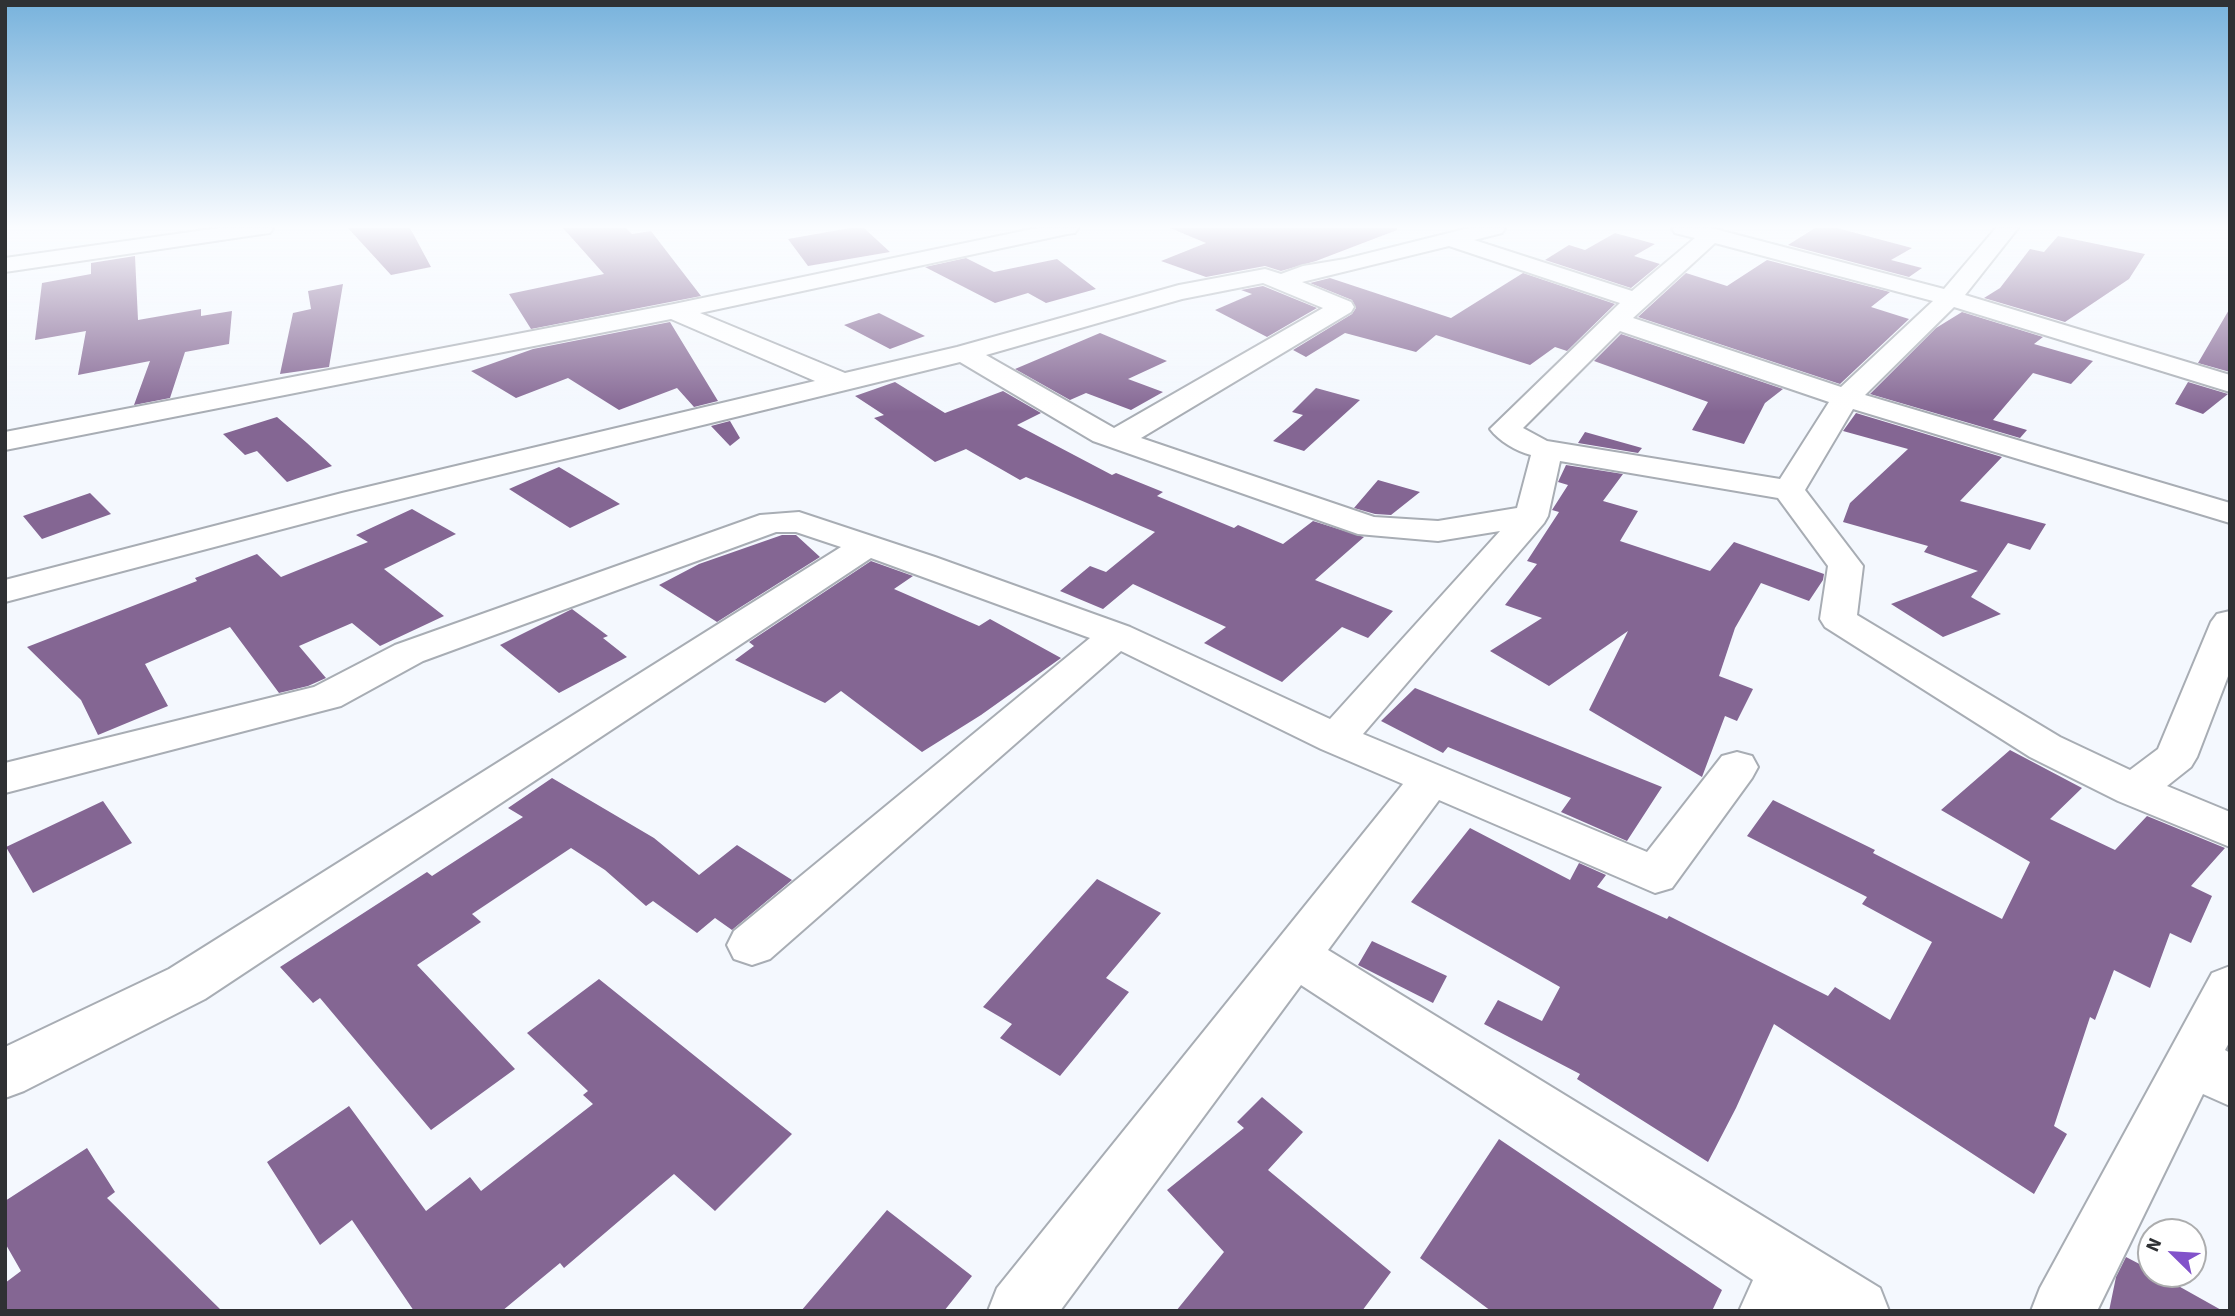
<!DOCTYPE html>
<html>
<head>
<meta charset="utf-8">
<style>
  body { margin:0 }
  #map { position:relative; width:2235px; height:1316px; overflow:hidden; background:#f4f8fe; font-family:"Source Sans 3",sans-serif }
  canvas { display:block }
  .frame { position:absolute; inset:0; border:7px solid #2f3134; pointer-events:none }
  .north { position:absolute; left:2137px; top:1218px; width:70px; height:70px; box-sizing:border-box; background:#fff; border:2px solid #acadae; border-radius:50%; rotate:294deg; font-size:19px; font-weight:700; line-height:28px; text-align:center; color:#2f3134 }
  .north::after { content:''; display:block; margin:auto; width:24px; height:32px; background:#8252ca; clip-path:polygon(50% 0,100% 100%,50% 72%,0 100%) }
</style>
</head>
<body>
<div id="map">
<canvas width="2235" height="1316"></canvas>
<div class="frame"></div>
<div class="north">N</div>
</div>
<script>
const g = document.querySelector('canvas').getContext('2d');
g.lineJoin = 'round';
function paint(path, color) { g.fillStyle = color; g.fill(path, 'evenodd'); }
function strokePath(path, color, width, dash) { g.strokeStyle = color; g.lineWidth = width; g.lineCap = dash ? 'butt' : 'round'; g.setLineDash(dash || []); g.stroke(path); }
const building = new Path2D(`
  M 348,228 L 410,228 L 431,267 L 391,275 Z
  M 563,228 L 626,228 L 632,234 L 651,231 L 701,296 L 531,329 L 509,294 L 604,274 Z
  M 850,228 L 864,228 L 890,252 L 808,266 L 788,239 Z
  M 1170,228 L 1397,228 L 1397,230 L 1316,261 L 1281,271 L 1265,266 L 1206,277 L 1161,261 L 1206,243 Z
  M 1815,228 L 1837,228 L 1912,248 L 1891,260 L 1922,268 L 1909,277 L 1788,245 Z
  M 1615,233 L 1655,244 L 1634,256 L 1660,264 L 1631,288 L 1545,260 L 1569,245 L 1585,250 Z
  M 2058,236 L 2145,254 L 2129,279 L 2065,322 L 1984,298 L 2000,288 L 2030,249 L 2044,252 Z
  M 135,256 L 138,320 L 201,309 L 201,316 L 232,311 L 229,344 L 185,352 L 170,398 L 134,405 L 150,361 L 78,375 L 86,331 L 35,340 L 42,283 L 91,274 L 91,263 Z
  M 966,258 L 994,272 L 1057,259 L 1096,289 L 1046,303 L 1028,293 L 995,303 L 925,267 Z
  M 1767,260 L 1890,292 L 1871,307 L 1909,319 L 1840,384 L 1638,317 L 1686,273 L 1727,286 Z
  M 1523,273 L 1615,304 L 1567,351 L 1555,347 L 1530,365 L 1436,335 L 1416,352 L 1345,333 L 1306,357 L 1293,350 L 1352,314 L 1356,308 L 1352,300 L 1310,283 L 1330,278 L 1451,318 Z
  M 343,284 L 329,367 L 280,374 L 293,313 L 311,309 L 308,291 Z
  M 1263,286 L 1317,308 L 1267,337 L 1215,310 L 1252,294 L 1241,290 Z
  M 2230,308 L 2230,372 L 2198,363 Z
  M 1962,312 L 2043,337 L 2034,344 L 2093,361 L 2071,384 L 2033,373 L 1993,420 L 2027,430 L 2020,438 L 1870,394 L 1936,328 Z
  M 879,313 L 925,336 L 890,349 L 844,325 Z
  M 670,322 L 718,401 L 694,407 L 677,388 L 619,410 L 568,378 L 516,398 L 471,371 L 533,349 Z
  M 1100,333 L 1167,361 L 1128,379 L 1163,392 L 1131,410 L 1086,393 L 1070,400 L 1015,369 Z
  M 1621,334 L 1783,389 L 1765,403 L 1744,444 L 1692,430 L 1708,402 L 1594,361 Z
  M 895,382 L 945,413 L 1003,391 L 1041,413 L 1017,425 L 1112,475 L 1116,473 L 1163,492 L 1157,496 L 1234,528 L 1238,525 L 1283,544 L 1313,521 L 1364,537 L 1315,580 L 1393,611 L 1368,638 L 1342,627 L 1282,682 L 1204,643 L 1226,627 L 1133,584 L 1103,609 L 1060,591 L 1090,566 L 1106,572 L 1155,532 L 1026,477 L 1020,480 L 966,449 L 935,462 L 874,418 L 884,415 L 855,396 Z
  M 2188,382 L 2228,394 L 2203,414 L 2175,404 Z
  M 1316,388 L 1360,400 L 1304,451 L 1273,441 L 1303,415 L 1292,412 Z
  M 1856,413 L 2002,457 L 1960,501 L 2046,524 L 2030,550 L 2008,543 L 1971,597 L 2001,614 L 1943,637 L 1891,604 L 1978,571 L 1924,552 L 1928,546 L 1843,522 L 1850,503 L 1908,449 L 1843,431 Z
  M 277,417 L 307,443 L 332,466 L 287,482 L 257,451 L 245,455 L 223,434 Z
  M 730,421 L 740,438 L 730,446 L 711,426 Z
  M 1585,432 L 1642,448 L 1638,453 L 1578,443 Z
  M 1566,465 L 1623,474 L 1603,501 L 1638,511 L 1620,541 L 1710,571 L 1734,542 L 1824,574 L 1823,580 L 1809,601 L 1761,583 L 1735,628 L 1719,676 L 1753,689 L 1737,721 L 1725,716 L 1702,777 L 1589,710 L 1628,631 L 1549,686 L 1490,651 L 1542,618 L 1505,605 L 1537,564 L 1527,561 L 1559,512 L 1552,510 L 1568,485 L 1558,482 Z
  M 559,467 L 620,504 L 570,528 L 509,489 Z
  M 1378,480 L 1420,492 L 1391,515 L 1375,514 L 1354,508 Z
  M 90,493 L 111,514 L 42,539 L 23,516 Z
  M 412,509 L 456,534 L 384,569 L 444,616 L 380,646 L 352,623 L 299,646 L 326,678 L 308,686 L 279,693 L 230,627 L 145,664 L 168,706 L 98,735 L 81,700 L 27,647 L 197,581 L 195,578 L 257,554 L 281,577 L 368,542 L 356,535 Z
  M 782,535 L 796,535 L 820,557 L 717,622 L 659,585 L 699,564 Z
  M 871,561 L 913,576 L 894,589 L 979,626 L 990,619 L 1061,658 L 981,715 L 922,752 L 841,691 L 825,703 L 735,660 L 754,646 L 749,642 Z
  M 572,609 L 608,636 L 603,638 L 627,657 L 559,693 L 500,645 Z
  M 1415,688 L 1550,742 L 1662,787 L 1627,841 L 1561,812 L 1571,798 L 1448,747 L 1443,753 L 1381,721 Z
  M 2010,750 L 2082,788 L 2050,819 L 2115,850 L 2147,816 L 2225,848 L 2191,886 L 2212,896 L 2191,943 L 2170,933 L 2150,988 L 2114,970 L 2095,1020 L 2090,1017 L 2054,1126 L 2067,1134 L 2034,1194 L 1774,1024 L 1736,1108 L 1708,1162 L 1577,1079 L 1580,1074 L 1484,1024 L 1498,1000 L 1542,1021 L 1560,987 L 1411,902 L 1470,828 L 1570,880 L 1579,863 L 1606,875 L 1597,887 L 1667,919 L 1669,916 L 1828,996 L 1835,987 L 1890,1020 L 1932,942 L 1862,904 L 1867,897 L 1747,836 L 1773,800 L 1875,850 L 1873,853 L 2002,919 L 2030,862 L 1941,810 Z
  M 552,778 L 654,838 L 699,875 L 737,845 L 792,880 L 732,930 L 715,918 L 697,933 L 653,901 L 646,906 L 605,870 L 571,848 L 472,914 L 481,922 L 417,965 L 515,1069 L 431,1130 L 320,998 L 313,1003 L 280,967 L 427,872 L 432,876 L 523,817 L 508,808 Z
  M 103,801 L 132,843 L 33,893 L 6,847 Z
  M 1097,879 L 1161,913 L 1106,978 L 1129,992 L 1060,1076 L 1000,1038 L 1012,1024 L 983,1007 Z
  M 1372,941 L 1447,976 L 1433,1003 L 1358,965 Z
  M 599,979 L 792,1134 L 715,1211 L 674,1174 L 564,1268 L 560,1263 L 502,1311 L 414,1311 L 352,1220 L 320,1245 L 267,1162 L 349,1106 L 426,1211 L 470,1177 L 481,1191 L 593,1104 L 583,1095 L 588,1091 L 527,1033 Z
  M 1262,1097 L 1303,1132 L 1268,1170 L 1391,1272 L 1362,1311 L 1176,1311 L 1224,1252 L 1167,1190 L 1244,1128 L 1237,1122 Z
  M 1499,1139 L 1722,1290 L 1712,1311 L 1491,1311 L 1420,1258 Z
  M 87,1148 L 115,1192 L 107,1198 L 222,1311 L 5,1311 L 5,1283 L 21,1271 L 5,1243 L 5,1201 Z
  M 887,1210 L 972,1276 L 944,1311 L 801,1311 Z
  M 2126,1257 L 2151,1270 L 2151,1274 L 2157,1274 L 2223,1311 L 2109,1311 L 2116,1277 Z`);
const minor = new Path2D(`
  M 219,228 L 273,228 L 270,233 L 262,234 L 5,272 L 5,258 Z
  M 1037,228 L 1078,228 L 1075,233 L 1067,234 L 700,313 L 845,373 L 957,347 L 1179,285 L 1265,269 L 1281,274 L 1303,266 L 1345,259 L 1469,228 L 1505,228 L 1502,233 L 1474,240 L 1632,291 L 1695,238 L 1675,233 L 1672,228 L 1711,228 L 1944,289 L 1996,228 L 2018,228 L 1965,295 L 2230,375 L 2230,392 L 1954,307 L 1865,395 L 2230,503 L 2230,523 L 1853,409 L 1805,490 L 1863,566 L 1857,615 L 2060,737 L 2130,770 L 2158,749 L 2211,622 L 2217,614 L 2230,611 L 2230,671 L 2197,757 L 2191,767 L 2167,786 L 2230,812 L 2230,847 L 2118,801 L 2030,757 L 1825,627 L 1820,619 L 1828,566 L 1778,498 L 1560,461 L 1548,516 L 1544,523 L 1363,734 L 1647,852 L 1722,756 L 1737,752 L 1752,756 L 1758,767 L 1752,778 L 1672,888 L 1655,893 L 1439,800 L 1328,950 L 1880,1288 L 1889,1311 L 1739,1311 L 1753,1280 L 1301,985 L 1060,1311 L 988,1311 L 997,1288 L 1403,784 L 1321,749 L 1121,651 L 770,959 L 752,965 L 734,959 L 727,945 L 734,931 L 1090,638 L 871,558 L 205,999 L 24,1091 L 5,1098 L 5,1047 L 169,969 L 841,547 L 796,532 L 776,532 L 423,661 L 341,706 L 5,793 L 5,763 L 314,687 L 395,645 L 760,515 L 799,512 L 935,557 L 1130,627 L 1330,719 L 1500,531 L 1438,541 L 1358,534 L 1093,441 L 960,362 L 351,511 L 5,602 L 5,580 L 342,493 L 815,381 L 671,319 L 5,450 L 5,432 L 674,304 ZM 1715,243 L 1933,301 L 1841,387 L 1633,318 ZM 1449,246 L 1620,303 L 1490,429 C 1499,441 1516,451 1531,455 L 1517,508 L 1438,521 L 1374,517 L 1141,438 L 1351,312 L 1354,307 L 1351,302 L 1302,282 ZM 1263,283 L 1323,308 L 1114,428 L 986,355 L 1182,299 ZM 1620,331 L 1829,402 L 1780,479 L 1547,441 L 1523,428 Z
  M 2230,966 L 2230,1041 L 2225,1050 L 2230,1053 L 2230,1106 L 2203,1094 L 2097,1311 L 2031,1311 L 2040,1288 L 2212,973 Z`);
paint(building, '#846693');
strokePath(minor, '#a8adb4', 4);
paint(minor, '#fff');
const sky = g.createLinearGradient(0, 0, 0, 412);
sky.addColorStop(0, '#77b2dc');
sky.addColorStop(0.55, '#fafcff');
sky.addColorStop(1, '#fafcff00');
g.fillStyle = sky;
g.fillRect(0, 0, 2235, 412);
</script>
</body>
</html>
